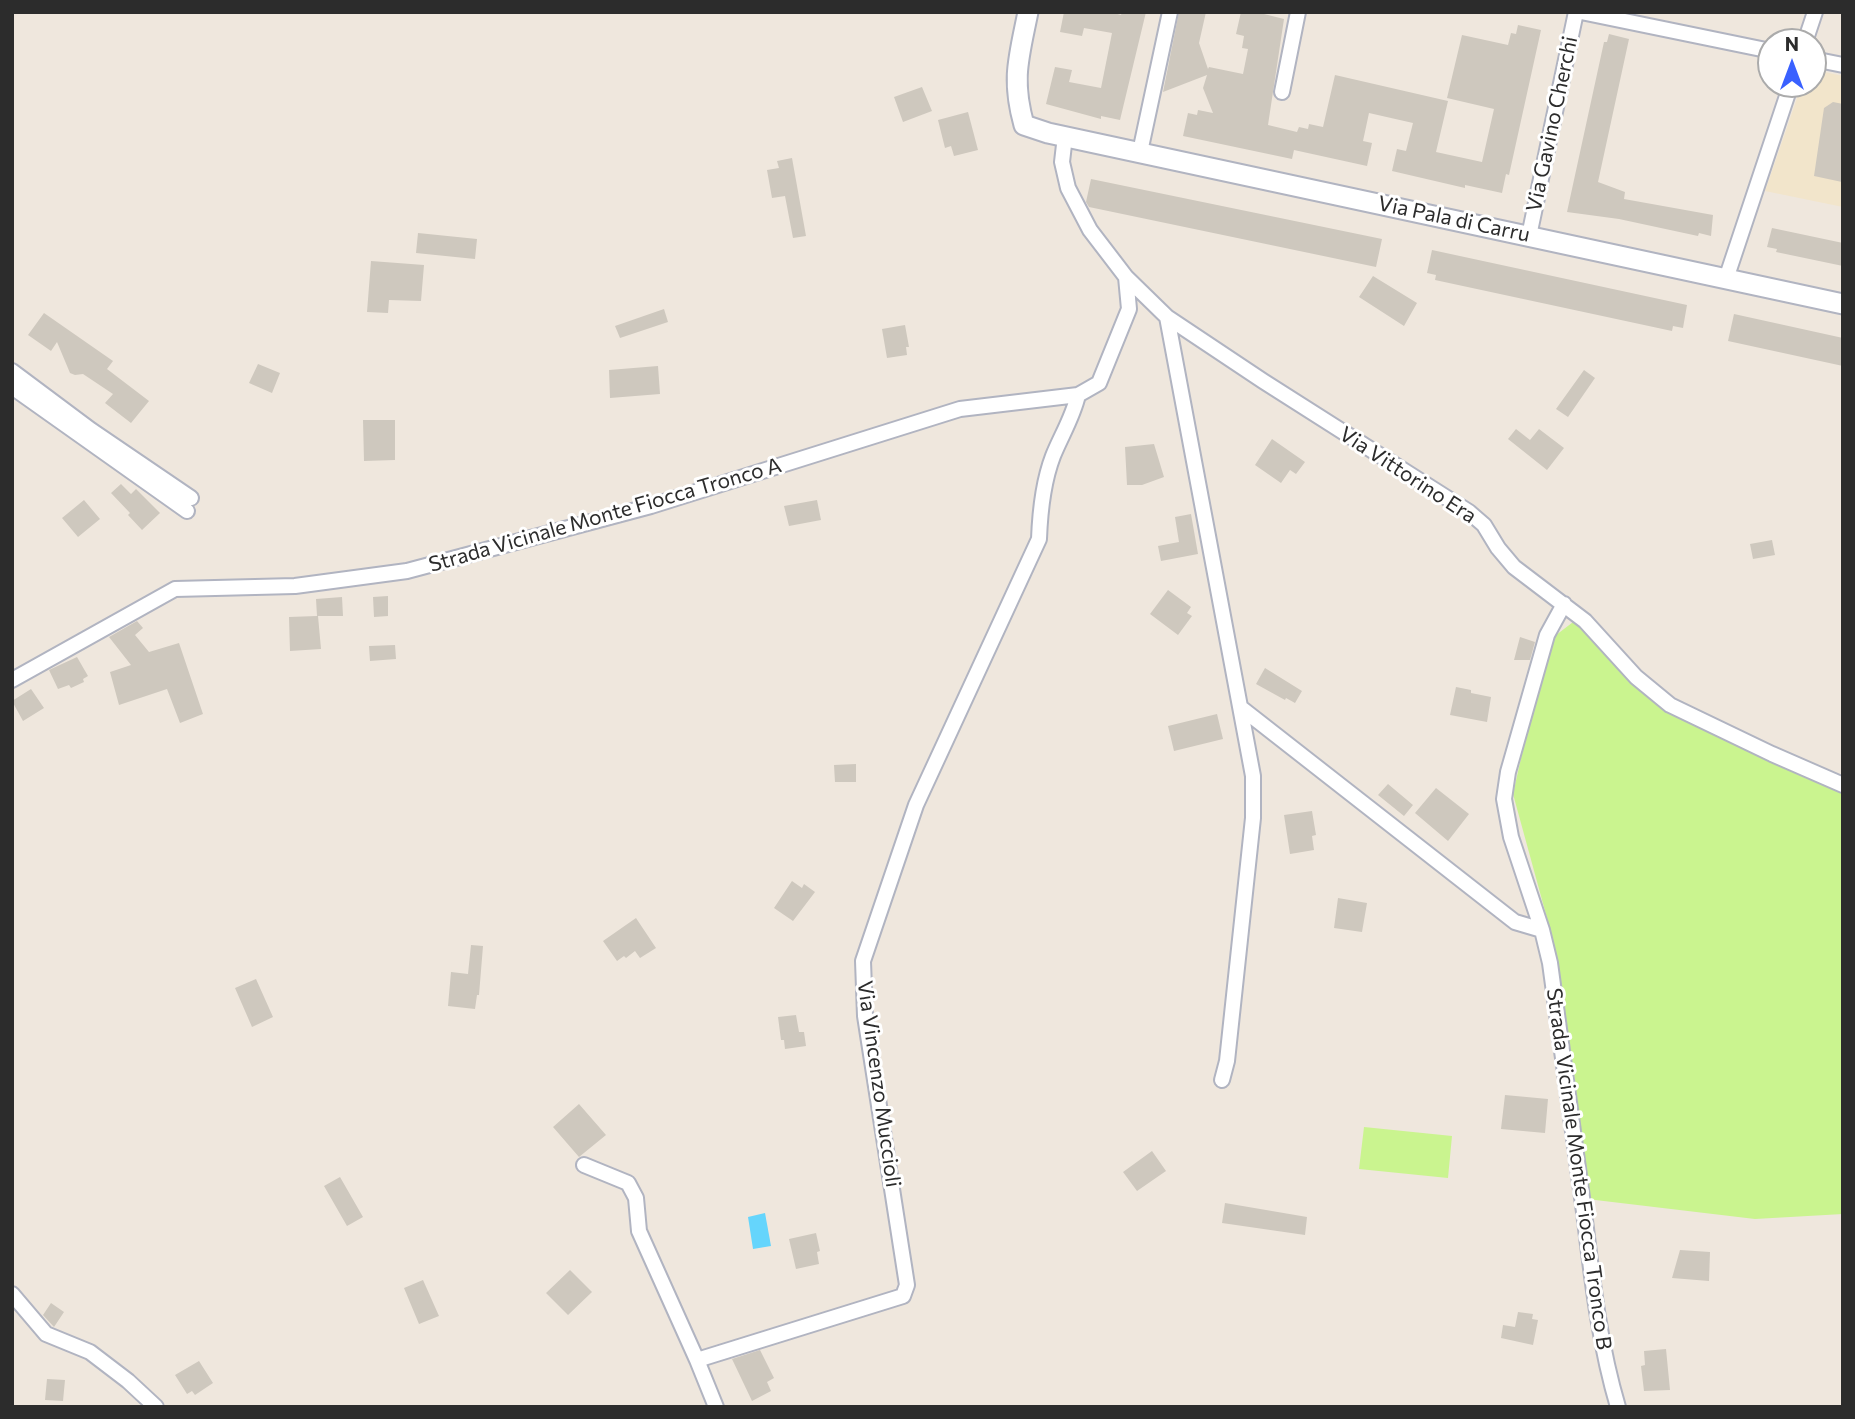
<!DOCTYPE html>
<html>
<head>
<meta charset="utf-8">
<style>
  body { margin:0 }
  #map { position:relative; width:1855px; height:1419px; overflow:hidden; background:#efe7dd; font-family:Commissioner,sans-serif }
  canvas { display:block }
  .frame { position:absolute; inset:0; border:14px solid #2c2c2c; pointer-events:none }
  .north { position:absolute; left:1757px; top:28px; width:70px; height:70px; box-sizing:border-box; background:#fff; border:2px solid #ababab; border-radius:50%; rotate:0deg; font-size:19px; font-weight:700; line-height:28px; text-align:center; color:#2c2c2c }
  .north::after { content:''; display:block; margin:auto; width:24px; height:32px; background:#3a61ff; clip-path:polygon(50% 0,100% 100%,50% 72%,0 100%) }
</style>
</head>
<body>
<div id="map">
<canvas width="1855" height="1419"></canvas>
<div class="frame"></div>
<div class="north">N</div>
</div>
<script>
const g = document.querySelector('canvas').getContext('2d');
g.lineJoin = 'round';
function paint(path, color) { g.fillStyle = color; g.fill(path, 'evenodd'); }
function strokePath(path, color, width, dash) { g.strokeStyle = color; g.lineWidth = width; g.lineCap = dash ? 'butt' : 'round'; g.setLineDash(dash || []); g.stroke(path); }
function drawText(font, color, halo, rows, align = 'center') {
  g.font = font + ' Commissioner,sans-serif'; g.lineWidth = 6; g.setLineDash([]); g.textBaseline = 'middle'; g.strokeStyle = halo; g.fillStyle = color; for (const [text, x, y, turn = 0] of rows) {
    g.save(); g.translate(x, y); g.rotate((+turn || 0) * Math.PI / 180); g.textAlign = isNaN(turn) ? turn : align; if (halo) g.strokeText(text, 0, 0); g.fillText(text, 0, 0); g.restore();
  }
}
const education = new Path2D(`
  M 1820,71 L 1843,76 L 1843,207 L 1765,191 L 1802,84 L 1813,84 L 1819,78 Z`);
const pitch = new Path2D(`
  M 1577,619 L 1676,708 L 1843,781 L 1843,1214 L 1755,1219 L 1587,1199 L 1575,1081 L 1553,940 L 1513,794 L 1547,642 Z
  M 1364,1127 L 1452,1136 L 1448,1178 L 1359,1169 Z`);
const water = new Path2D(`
  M 765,1213 L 771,1246 L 753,1249 L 748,1217 Z`);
const building = new Path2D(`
  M 1064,12 L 1110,12 L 1121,15 L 1122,12 L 1146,12 L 1120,120 L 1101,116 L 1101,119 L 1046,104 L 1055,67 L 1072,70 L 1069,82 L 1101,88 L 1112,33 L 1084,28 L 1082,36 L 1060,32 Z
  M 1179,12 L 1206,12 L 1199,43 L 1208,69 L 1209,67 L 1243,74 L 1248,49 L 1242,48 L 1244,36 L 1236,34 L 1241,12 L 1256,12 L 1284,19 L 1268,125 L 1297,132 L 1299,127 L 1308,129 L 1309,124 L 1323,127 L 1335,75 L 1448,101 L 1436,152 L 1482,162 L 1494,109 L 1447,98 L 1462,35 L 1508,45 L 1511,33 L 1516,34 L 1518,25 L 1541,30 L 1509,175 L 1506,174 L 1502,193 L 1465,185 L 1465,188 L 1392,171 L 1397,149 L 1406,151 L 1413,123 L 1369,113 L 1363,141 L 1372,143 L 1367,166 L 1294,150 L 1292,159 L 1183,136 L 1188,113 L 1197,115 L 1198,110 L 1213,113 L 1203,88 L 1207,75 L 1163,92 Z
  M 1609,34 L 1629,39 L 1598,182 L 1625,192 L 1624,199 L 1713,215 L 1711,236 L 1699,233 L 1698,236 L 1619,219 L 1567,212 L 1604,42 L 1607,42 Z
  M 922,87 L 932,111 L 903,122 L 894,97 Z
  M 1833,102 L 1843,104 L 1842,182 L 1814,176 L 1824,108 Z
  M 968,112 L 978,150 L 954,156 L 951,146 L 945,148 L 938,120 Z
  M 792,158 L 806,236 L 793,238 L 785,196 L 772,198 L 767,170 L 779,168 L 777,161 Z
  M 1091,179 L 1382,239 L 1376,267 L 1089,207 L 1086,202 Z
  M 1772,228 L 1843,243 L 1843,266 L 1776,252 L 1777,249 L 1767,247 Z
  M 418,233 L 477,239 L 475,259 L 416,253 Z
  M 1432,250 L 1687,305 L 1683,328 L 1673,326 L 1672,331 L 1435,280 L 1436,275 L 1427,273 Z
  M 371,261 L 424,265 L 421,301 L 389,300 L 388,313 L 367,312 Z
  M 1373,276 L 1417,303 L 1404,326 L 1359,297 Z
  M 664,309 L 668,322 L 620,338 L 615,326 Z
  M 44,313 L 113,361 L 107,369 L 149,401 L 131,423 L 105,403 L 113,394 L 83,374 L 75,375 L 70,373 L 57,342 L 51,351 L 28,335 Z
  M 1734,314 L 1843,338 L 1843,366 L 1728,341 Z
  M 905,325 L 909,347 L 906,347 L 907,355 L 887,358 L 882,329 Z
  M 258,364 L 280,373 L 272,393 L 249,383 Z
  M 658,366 L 660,394 L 610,398 L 609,370 Z
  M 1584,370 L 1595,378 L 1568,417 L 1556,409 Z
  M 363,420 L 395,420 L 395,460 L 364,461 Z
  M 1516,429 L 1530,440 L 1539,429 L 1564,448 L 1547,470 L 1508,439 Z
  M 1272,439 L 1305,462 L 1296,474 L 1290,470 L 1281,483 L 1255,465 Z
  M 1154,444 L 1164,477 L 1142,485 L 1127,485 L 1125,447 Z
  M 121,484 L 131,494 L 136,489 L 160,513 L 142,530 L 128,515 L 130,513 L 111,493 Z
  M 84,500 L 100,519 L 78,537 L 62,518 Z
  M 817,500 L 821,520 L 789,526 L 784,506 Z
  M 1191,514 L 1198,554 L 1161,561 L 1158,546 L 1179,542 L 1175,517 Z
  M 1772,540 L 1775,555 L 1753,559 L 1750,544 Z
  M 1168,590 L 1191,607 L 1187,613 L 1192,616 L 1178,635 L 1150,614 Z
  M 388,596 L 388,616 L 374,617 L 373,597 Z
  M 342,597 L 343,616 L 318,616 L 321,649 L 290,651 L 289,617 L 317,616 L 316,599 Z
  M 137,621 L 143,628 L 135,635 L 149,652 L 179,643 L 203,714 L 180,723 L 167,689 L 119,705 L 110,672 L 131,665 L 109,637 Z
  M 1520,637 L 1535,642 L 1530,660 L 1514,660 Z
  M 395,645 L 396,659 L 370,661 L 369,646 Z
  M 77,657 L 88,676 L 83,679 L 84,682 L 71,688 L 69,685 L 58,689 L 49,670 Z
  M 1265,668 L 1302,691 L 1295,703 L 1286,698 L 1285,700 L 1256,684 Z
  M 1456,687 L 1471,690 L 1471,693 L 1491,697 L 1487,722 L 1450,715 Z
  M 31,689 L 44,708 L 23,721 L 12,701 Z
  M 1217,714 L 1223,739 L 1174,751 L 1168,726 Z
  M 856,764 L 856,782 L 835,782 L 834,765 Z
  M 1388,784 L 1413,805 L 1404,816 L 1378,795 Z
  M 1436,788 L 1469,814 L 1448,841 L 1415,813 Z
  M 1312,811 L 1316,835 L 1312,836 L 1314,850 L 1290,854 L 1284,815 Z
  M 792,881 L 802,888 L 804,884 L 815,892 L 793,921 L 774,908 Z
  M 1338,898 L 1367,903 L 1362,932 L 1334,928 Z
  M 636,918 L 656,948 L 640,958 L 635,951 L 626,958 L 624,956 L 617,961 L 603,941 Z
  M 471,945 L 483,946 L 479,995 L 477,995 L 475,1009 L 448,1006 L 451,972 L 468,974 Z
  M 256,979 L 273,1017 L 252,1027 L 235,988 Z
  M 796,1015 L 799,1032 L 804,1032 L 806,1046 L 785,1049 L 784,1040 L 781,1040 L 778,1017 Z
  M 1505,1095 L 1548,1099 L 1545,1133 L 1501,1129 Z
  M 579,1104 L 606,1135 L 579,1157 L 553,1127 Z
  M 1152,1151 L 1166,1171 L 1137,1191 L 1123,1172 Z
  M 340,1177 L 363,1217 L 347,1226 L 324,1186 Z
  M 1225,1203 L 1307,1217 L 1305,1235 L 1222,1223 Z
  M 816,1233 L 820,1251 L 817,1252 L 819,1264 L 796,1269 L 789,1239 Z
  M 1680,1250 L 1710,1252 L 1709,1281 L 1672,1278 Z
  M 570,1270 L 592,1292 L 568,1315 L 546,1293 Z
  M 423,1280 L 439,1316 L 419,1324 L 404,1288 Z
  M 51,1303 L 64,1312 L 54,1327 L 43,1315 Z
  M 1518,1312 L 1533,1314 L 1532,1319 L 1538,1320 L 1533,1345 L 1501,1338 L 1503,1325 L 1515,1327 Z
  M 1666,1349 L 1670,1390 L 1644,1391 L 1641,1366 L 1645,1365 L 1644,1351 Z
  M 760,1350 L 774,1378 L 767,1382 L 771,1391 L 752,1401 L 732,1359 Z
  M 199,1361 L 213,1383 L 195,1395 L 192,1391 L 187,1394 L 175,1375 Z
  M 47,1379 L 65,1380 L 63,1401 L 45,1400 Z`);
const street = new Path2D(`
  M 1581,12 L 1771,51
  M 1805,42 L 1815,12
  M 1813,59 L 1843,65
  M 1282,92 L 1298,12
  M 1065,136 L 1062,162 L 1068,188 L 1090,230 L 1126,277 L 1167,317 L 1263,381 L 1469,512 L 1484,525 L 1498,548 L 1514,567 L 1585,621 L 1636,677 L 1670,705 L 1772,754 L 1843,785
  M 1140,152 L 1170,12
  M 1529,236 L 1576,12
  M 1726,279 L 1791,84
  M 1167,317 L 1253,776 L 1253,818 L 1227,1061 L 1222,1080
  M 12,371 L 91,430 L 191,498
  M 12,387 L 187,511
  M 1564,604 L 1547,635 L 1508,772 L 1504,799 L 1511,837 L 1542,930 L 1550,963 C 1561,1046 1573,1129 1584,1212 C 1592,1278 1599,1343 1618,1407
  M 12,680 L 175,589 L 295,586 L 407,571 L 651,506 L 960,409 L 1078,395 L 1099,383 L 1129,309 L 1126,277
  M 1240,707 L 1515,922 L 1542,930
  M 584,1165 L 628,1183 L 636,1198 L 639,1231 L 697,1360
  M 12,1294 L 46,1334 L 90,1352 L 128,1381 L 156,1407
  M 716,1407 L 697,1360 L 903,1296 L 907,1285 L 865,1016 L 863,961 L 916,805 L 1039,539 C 1040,512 1043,482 1053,456 C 1061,436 1073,417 1078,395`);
const secondary = new Path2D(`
  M 1028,12 C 1019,57 1011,79 1024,125 L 1048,133 L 1843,304`);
const streetNames = [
  ["Via Gavino Cherchi",1552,124,-78],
  ["Via Pala di Carru",1454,219,12],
  ["Via Vittorino Era",1408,475,33],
  ["Strada Vicinale Monte Fiocca Tronco A",605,515,-16],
  ["Via Vincenzo Muccioli",879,1084,82],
  ["Strada Vicinale Monte Fiocca Tronco B",1579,1169,82]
];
paint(education, '#f2e5cb');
paint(pitch, '#caf48f');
paint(water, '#65d5fc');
paint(building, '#cec8be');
strokePath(street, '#b1b4c1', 18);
strokePath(secondary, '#b1b4c1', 23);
strokePath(street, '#fff', 14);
strokePath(secondary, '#fff', 19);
drawText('21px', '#2c2c2c', '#fff', streetNames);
</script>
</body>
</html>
